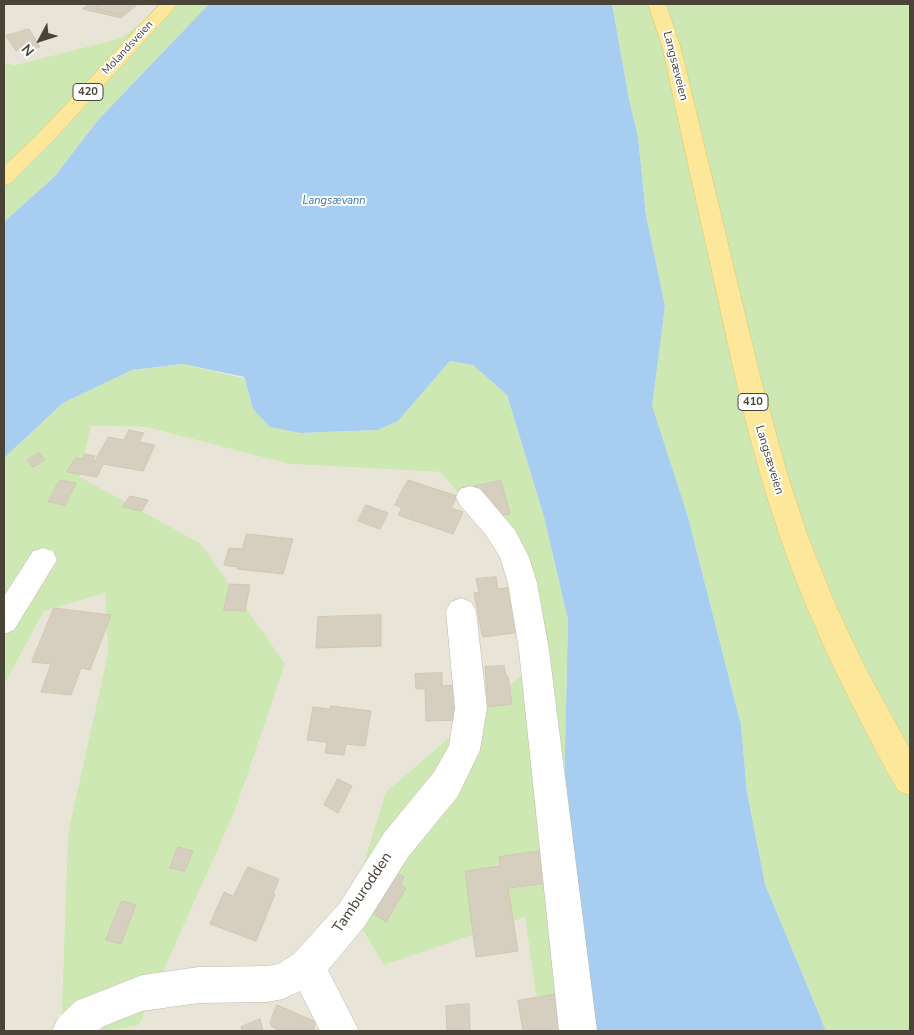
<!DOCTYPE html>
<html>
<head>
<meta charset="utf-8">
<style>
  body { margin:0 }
  #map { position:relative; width:914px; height:1035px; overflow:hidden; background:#f5f2ea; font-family:"Nunito Sans",sans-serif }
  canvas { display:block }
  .frame { position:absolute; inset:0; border:5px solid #494338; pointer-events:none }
  .north { position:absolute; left:15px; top:15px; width:50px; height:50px; -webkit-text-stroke:4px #fff; paint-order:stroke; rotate:230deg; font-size:14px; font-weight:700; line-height:20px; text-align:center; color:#494338 }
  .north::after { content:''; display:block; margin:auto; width:18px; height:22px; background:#494338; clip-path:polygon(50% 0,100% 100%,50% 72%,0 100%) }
</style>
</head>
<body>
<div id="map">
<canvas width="914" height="1035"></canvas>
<div class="frame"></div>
<div class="north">N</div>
</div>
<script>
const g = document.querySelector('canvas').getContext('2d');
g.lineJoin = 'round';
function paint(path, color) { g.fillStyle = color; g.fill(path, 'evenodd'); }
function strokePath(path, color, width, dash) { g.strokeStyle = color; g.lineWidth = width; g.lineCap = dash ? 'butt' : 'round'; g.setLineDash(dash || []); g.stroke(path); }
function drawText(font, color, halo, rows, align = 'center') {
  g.font = font + ' "Nunito Sans",sans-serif'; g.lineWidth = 4; g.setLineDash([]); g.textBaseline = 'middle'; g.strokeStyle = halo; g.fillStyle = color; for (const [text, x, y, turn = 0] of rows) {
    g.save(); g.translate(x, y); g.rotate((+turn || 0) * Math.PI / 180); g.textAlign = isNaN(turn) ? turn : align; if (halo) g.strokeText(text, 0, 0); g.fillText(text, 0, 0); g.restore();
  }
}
const residential = new Path2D(`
  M 4,4 L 165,4 L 121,38 L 15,65 L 4,63 Z
  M 91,426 L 146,427 L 289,464 L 440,472 L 510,552 L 526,671 L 386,792 L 384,965 L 525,916 L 541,1031 L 106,1031 L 139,1025 L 235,811 L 285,664 L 80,477 Z
  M 105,593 L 108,653 L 68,833 L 61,1031 L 4,1031 L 4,685 L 44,611 Z`);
const green = new Path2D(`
  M 165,4 L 209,4 L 98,120 L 55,176 L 4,222 L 4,63 L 15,65 L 121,38 Z
  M 612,4 L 910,4 L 910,1031 L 826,1031 L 765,884 L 747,792 L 741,725 L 688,517 L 651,406 L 665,306 L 646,215 L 638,137 L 629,99 Z
  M 450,361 L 473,365 L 507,395 L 544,517 L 568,620 L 564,794 L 582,1031 L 541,1031 L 525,917 L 384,965 L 350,908 L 386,792 L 526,671 L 510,552 L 440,472 L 289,464 L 146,427 L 97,426 L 91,426 L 80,477 L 201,544 L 285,664 L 235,811 L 139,1025 L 106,1031 L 61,1031 L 68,833 L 108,653 L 105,593 L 44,611 L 4,685 L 4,458 L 63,403 L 132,370 L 183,364 L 244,378 L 253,409 L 301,433 L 378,430 L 398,421 Z`);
const water = new Path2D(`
  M 209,4 L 612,4 L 629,99 L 638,137 L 646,215 L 665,306 L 652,406 L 688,517 L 741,725 L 747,792 L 765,884 L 826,1031 L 582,1031 L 564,794 L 568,620 L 544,517 L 507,395 L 473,365 L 450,361 L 398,421 L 378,430 L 301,433 L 270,427 L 253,409 L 244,377 L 183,364 L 132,370 L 63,403 L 4,458 L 4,222 L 55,176 L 98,120 Z`);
const building = new Path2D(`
  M 89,4 L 100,4 L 95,8 L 120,15 L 132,4 L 138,4 L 121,18 L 83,9 Z
  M 100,4 L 132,4 L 120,15 L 95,8 Z
  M 29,29 L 40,47 L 22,52 L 20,50 L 16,51 L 6,36 Z
  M 129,430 L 144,433 L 139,442 L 155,445 L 143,471 L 103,464 L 97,477 L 67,472 L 75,458 L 83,459 L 85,454 L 95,456 L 93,460 L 95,461 L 108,437 L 124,440 Z
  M 39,453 L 45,460 L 33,467 L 27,460 Z
  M 60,480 L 76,483 L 65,505 L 48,502 Z
  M 408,480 L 457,496 L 451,508 L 463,512 L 453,534 L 398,515 L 402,508 L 395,505 Z
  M 501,481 L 510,514 L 492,517 L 478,501 L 475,486 Z
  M 130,496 L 148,500 L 142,511 L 123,507 Z
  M 366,505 L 388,513 L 380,529 L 358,521 Z
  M 247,534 L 293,539 L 283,574 L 237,569 L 237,567 L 224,565 L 229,548 L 242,549 Z
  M 496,577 L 498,589 L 511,587 L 520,632 L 484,637 L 482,635 L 474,593 L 479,592 L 476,579 Z
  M 230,584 L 250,585 L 245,611 L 224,610 Z
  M 54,608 L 111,615 L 90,670 L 81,668 L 71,695 L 41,692 L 51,664 L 32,662 Z
  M 381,615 L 381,646 L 316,648 L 318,617 Z
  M 504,666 L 506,676 L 508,676 L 512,704 L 488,707 L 485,667 Z
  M 442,673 L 442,686 L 454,685 L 462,720 L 426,721 L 425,689 L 416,689 L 415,674 Z
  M 331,706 L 371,711 L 365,746 L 346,744 L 344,755 L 325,753 L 327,742 L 307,740 L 313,707 L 330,709 Z
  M 338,779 L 352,786 L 338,813 L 324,805 Z
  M 178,847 L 193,851 L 185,871 L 170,868 Z
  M 541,851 L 547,883 L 508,888 L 518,951 L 476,957 L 465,871 L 500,866 L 499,857 Z
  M 248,867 L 279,879 L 273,894 L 275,894 L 256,941 L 210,924 L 224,892 L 233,896 Z
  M 396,872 L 404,877 L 401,884 L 406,888 L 386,922 L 367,909 Z
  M 122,901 L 136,905 L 121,944 L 106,940 Z
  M 557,994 L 565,1031 L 523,1031 L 518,1001 Z
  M 469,1004 L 470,1031 L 447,1031 L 446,1006 Z
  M 277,1005 L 316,1022 L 313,1031 L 281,1031 L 272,1027 L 270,1023 Z
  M 260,1019 L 263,1031 L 242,1031 L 241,1027 Z`);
const minor = new Path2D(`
  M 470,486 L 480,489 L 515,530 L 529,557 L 537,583 L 549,650 L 597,1031 L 559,1031 L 519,650 L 508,583 L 500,557 L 486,535 L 460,505 L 456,497 L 460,489 Z
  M 43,548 L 53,551 L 57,560 L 14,630 L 4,634 L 4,596 L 33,551 Z
  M 461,598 L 471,602 L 476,611 L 487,708 L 480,750 L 458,796 L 408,857 L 364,927 L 328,970 L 359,1031 L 320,1031 L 300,991 L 283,999 L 267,1002 L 199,1003 L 142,1011 L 102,1027 L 98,1031 L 52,1031 L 58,1018 L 76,1001 L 142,975 L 199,967 L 267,966 L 278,964 L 294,954 L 340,903 L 384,833 L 434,772 L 449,746 L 455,708 L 446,611 L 451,602 Z`);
const major = new Path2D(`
  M 160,4 L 178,4 L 51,143 L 11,183 L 4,185 L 4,166 L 37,135 Z
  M 648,4 L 666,4 L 681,49 L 760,376 L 787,473 L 807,534 L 836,606 L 865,667 L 910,749 L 910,795 L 898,791 C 852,708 810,624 779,534 C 750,450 732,363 713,276 C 696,200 679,125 663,49 Z`);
const farStreetnames = [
  ["Molandsveien",128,48,-47]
];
const shields = [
  [88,92,30],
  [753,402,30]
];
const shieldNames = [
  ["420",88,92],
  ["410",753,402]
];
const farWaternames = [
  ["Langsævann",334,201]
];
const streetNames = [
  ["Langsæveien",675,66,76],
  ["Langsæveien",769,460,73]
];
const nearStreetnames = [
  ["Tamburodden",363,893,-56]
];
paint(residential, '#e9e4d8');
paint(green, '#cde8b3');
paint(water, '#a7cef0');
paint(building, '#d6cfbf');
strokePath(building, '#d1c7b2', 1);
strokePath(minor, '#c0baac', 1);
strokePath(major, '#e4c669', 1);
paint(minor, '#fff');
paint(major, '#fde79a');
drawText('11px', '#494338', '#fff', farStreetnames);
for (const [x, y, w] of shields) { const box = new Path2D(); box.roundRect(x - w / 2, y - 8.5, w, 17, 4); g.fillStyle = '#fff'; g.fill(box); strokePath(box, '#494338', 1); }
drawText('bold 11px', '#494338', null, shieldNames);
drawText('italic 11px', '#3075b5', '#fff', farWaternames);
drawText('12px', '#494338', '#fff', streetNames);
drawText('15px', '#494338', '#fff', nearStreetnames);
</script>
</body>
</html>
